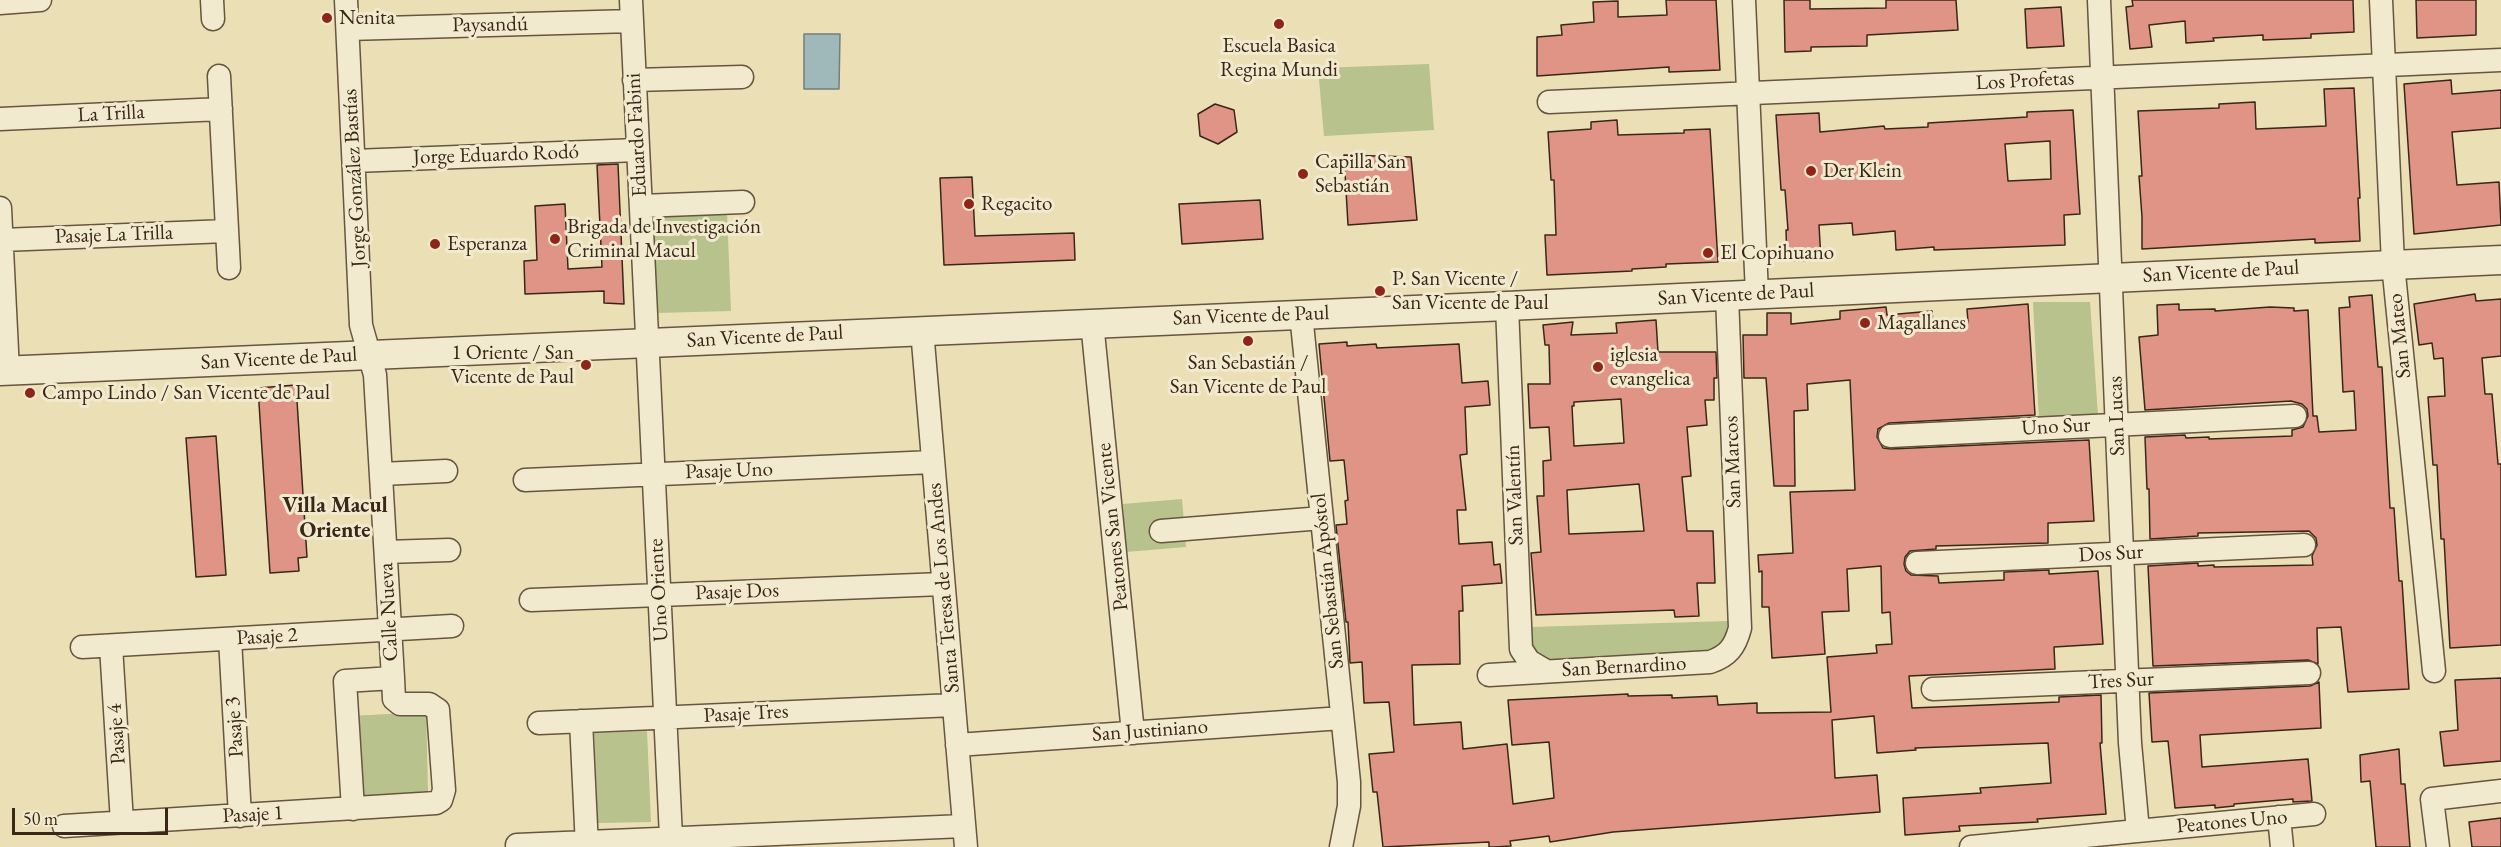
<!DOCTYPE html>
<html>
<head>
<meta charset="utf-8">
<style>
  body { margin:0 }
  #map { position:relative; width:2501px; height:847px; overflow:hidden; background:#ebdfb5; font-family:"EB Garamond",serif }
  canvas { display:block }
  .scale { position:absolute; left:12px; top:808px; width:156px; height:27px; box-sizing:border-box; border:3px solid #392718; border-top:0; padding-left:8px; font-size:18px; line-height:21px; white-space:nowrap; color:#392718; -webkit-text-stroke:4px #f2eacf; paint-order:stroke }
</style>
</head>
<body>
<div id="map">
<canvas width="2501" height="847"></canvas>
<div class="scale">50 m</div>
</div>
<script>
const g = document.querySelector('canvas').getContext('2d');
g.lineJoin = 'round';
function paint(path, color) { g.fillStyle = color; g.fill(path, 'evenodd'); }
function strokePath(path, color, width, dash) { g.strokeStyle = color; g.lineWidth = width; g.lineCap = dash ? 'butt' : 'round'; g.setLineDash(dash || []); g.stroke(path); }
function drawText(font, color, halo, rows, align = 'center') {
  g.font = font + ' "EB Garamond",serif'; g.lineWidth = 6; g.setLineDash([]); g.textBaseline = 'middle'; g.strokeStyle = halo; g.fillStyle = color; for (const [text, x, y, turn = 0] of rows) {
    g.save(); g.translate(x, y); g.rotate((+turn || 0) * Math.PI / 180); g.textAlign = isNaN(turn) ? turn : align; if (halo) g.strokeText(text, 0, 0); g.fillText(text, 0, 0); g.restore();
  }
}
const green = new Path2D(`
  M 1429,64 L 1434,130 L 1324,136 L 1318,68 Z
  M 727,212 L 731,311 L 656,313 L 653,214 Z
  M 2033,302 L 2090,302 L 2098,415 L 2039,420 Z
  M 1182,499 L 1186,547 L 1126,552 L 1123,504 Z
  M 1728,621 L 1728,639 L 1721,654 L 1542,663 L 1531,645 L 1531,627 Z
  M 426,712 L 428,791 L 358,798 L 351,716 Z
  M 647,731 L 651,822 L 598,823 L 594,733 Z`);
const water = new Path2D(`
  M 804,34 L 840,34 L 839,89 L 804,89 Z`);
const building = new Path2D(`
  M 1666,0 L 1716,0 L 1720,70 L 1669,72 L 1669,67 L 1537,76 L 1537,37 L 1562,35 L 1561,25 L 1594,22 L 1593,2 L 1618,1 L 1618,17 L 1667,15 Z
  M 1784,0 L 1810,0 L 1810,9 L 1886,8 L 1886,0 L 1956,0 L 1958,30 L 1867,35 L 1867,46 L 1811,47 L 1811,51 L 1785,52 Z
  M 2132,0 L 2353,0 L 2354,32 L 2311,34 L 2311,38 L 2263,40 L 2263,35 L 2213,38 L 2214,41 L 2186,43 L 2185,21 L 2149,25 L 2152,47 L 2130,49 L 2126,7 L 2133,6 Z
  M 2416,0 L 2476,0 L 2476,35 L 2417,38 Z
  M 2061,7 L 2064,46 L 2027,48 L 2025,9 Z
  M 2451,80 L 2452,94 L 2501,90 L 2501,128 L 2452,132 L 2457,185 L 2499,182 L 2501,225 L 2414,234 L 2404,84 Z
  M 2354,88 L 2360,198 L 2358,198 L 2360,241 L 2315,243 L 2315,239 L 2142,249 L 2142,217 L 2139,176 L 2142,176 L 2138,111 L 2219,108 L 2219,104 L 2255,102 L 2256,129 L 2326,126 L 2324,89 Z
  M 1215,104 L 1234,110 L 1237,132 L 1218,144 L 1200,136 L 1198,114 Z
  M 2073,110 L 2080,214 L 2064,215 L 2065,245 L 1934,250 L 1934,247 L 1896,250 L 1895,231 L 1853,235 L 1852,223 L 1819,225 L 1821,260 L 1787,261 L 1786,230 L 1788,230 L 1785,190 L 1781,190 L 1776,115 L 1819,113 L 1820,132 L 1884,126 L 1885,129 L 1928,127 L 1928,123 L 2027,117 L 2027,112 ZM 2050,141 L 2051,179 L 2008,181 L 2005,144 Z
  M 1617,120 L 1618,135 L 1684,133 L 1684,130 L 1710,129 L 1718,262 L 1666,264 L 1666,267 L 1632,269 L 1632,271 L 1547,275 L 1545,235 L 1556,235 L 1554,180 L 1551,180 L 1548,132 L 1591,129 L 1591,122 Z
  M 1344,155 L 1411,157 L 1417,220 L 1348,225 Z
  M 618,164 L 624,304 L 604,303 L 604,291 L 525,294 L 524,261 L 537,260 L 535,206 L 565,204 L 568,269 L 602,267 L 597,165 Z
  M 972,177 L 975,236 L 1074,233 L 1075,260 L 944,265 L 940,178 Z
  M 1260,200 L 1263,239 L 1182,244 L 1179,204 Z
  M 2475,294 L 2476,301 L 2501,299 L 2501,356 L 2482,358 L 2485,394 L 2492,394 L 2498,464 L 2501,464 L 2501,645 L 2450,648 L 2444,539 L 2441,539 L 2437,465 L 2433,465 L 2428,397 L 2445,396 L 2443,358 L 2434,359 L 2432,343 L 2419,345 L 2414,304 Z
  M 2372,295 L 2378,367 L 2382,367 L 2390,508 L 2394,508 L 2399,581 L 2402,581 L 2409,689 L 2348,692 L 2341,627 L 2317,628 L 2318,664 L 2308,660 L 2153,666 L 2148,566 L 2198,563 L 2198,566 L 2214,565 L 2214,567 L 2313,565 L 2312,556 L 2317,545 L 2316,538 L 2309,531 L 2198,533 L 2198,536 L 2150,539 L 2149,489 L 2147,489 L 2145,437 L 2185,435 L 2186,438 L 2209,437 L 2209,439 L 2292,436 L 2292,430 L 2303,427 L 2308,416 L 2307,409 L 2302,404 L 2291,401 L 2145,410 L 2139,337 L 2158,335 L 2157,305 L 2179,304 L 2179,310 L 2215,309 L 2215,311 L 2270,307 L 2294,308 L 2294,311 L 2308,310 L 2313,416 L 2317,416 L 2319,432 L 2356,430 L 2354,391 L 2343,392 L 2339,308 L 2350,307 L 2349,297 Z
  M 2028,304 L 2035,415 L 1889,423 L 1878,429 L 1877,437 L 1883,448 L 1891,449 L 2089,440 L 2094,521 L 2048,523 L 2048,543 L 1936,546 L 1936,549 L 1910,551 L 1905,557 L 1904,564 L 1906,571 L 1911,575 L 1938,576 L 1939,583 L 2004,580 L 2004,572 L 2049,570 L 2049,574 L 2098,571 L 2103,644 L 2054,647 L 2055,669 L 1909,676 L 1912,708 L 2059,702 L 2059,697 L 2101,695 L 2102,743 L 2100,743 L 2106,814 L 2037,819 L 2038,822 L 1959,826 L 1960,831 L 1905,835 L 1903,798 L 1981,793 L 1980,788 L 2051,783 L 2048,743 L 1915,748 L 1916,750 L 1877,753 L 1874,716 L 1832,720 L 1835,778 L 1877,775 L 1880,812 L 1613,832 L 1550,842 L 1549,836 L 1510,841 L 1511,846 L 1494,847 L 1489,847 L 1489,842 L 1383,847 L 1377,792 L 1373,792 L 1369,754 L 1394,752 L 1389,702 L 1364,703 L 1362,662 L 1350,663 L 1348,622 L 1346,622 L 1336,525 L 1347,524 L 1345,501 L 1348,500 L 1344,460 L 1330,461 L 1319,344 L 1347,342 L 1347,346 L 1376,344 L 1377,348 L 1459,344 L 1462,383 L 1488,381 L 1490,405 L 1465,407 L 1467,454 L 1460,455 L 1466,510 L 1457,510 L 1459,544 L 1492,542 L 1494,565 L 1500,564 L 1502,583 L 1462,586 L 1463,611 L 1459,611 L 1460,664 L 1412,665 L 1414,725 L 1461,722 L 1463,749 L 1507,744 L 1513,804 L 1554,798 L 1549,742 L 1512,745 L 1508,700 L 1628,694 L 1628,696 L 1672,695 L 1672,698 L 1717,696 L 1718,705 L 1757,703 L 1757,713 L 1831,712 L 1827,657 L 1877,653 L 1876,645 L 1892,644 L 1890,612 L 1882,613 L 1881,566 L 1847,569 L 1849,611 L 1822,612 L 1825,654 L 1772,658 L 1769,607 L 1762,607 L 1762,571 L 1759,572 L 1758,555 L 1793,553 L 1790,492 L 1855,490 L 1850,380 L 1807,384 L 1808,410 L 1794,411 L 1795,486 L 1774,486 L 1766,378 L 1744,378 L 1743,335 L 1767,335 L 1767,313 L 1791,313 L 1791,324 L 1840,319 L 1840,311 L 1886,307 L 1887,315 L 1932,311 L 1933,324 L 1968,322 L 1967,309 Z
  M 1656,320 L 1658,352 L 1716,352 L 1717,378 L 1714,378 L 1714,400 L 1705,400 L 1707,425 L 1687,427 L 1691,476 L 1682,477 L 1687,531 L 1713,531 L 1715,583 L 1697,583 L 1699,616 L 1675,617 L 1674,610 L 1536,615 L 1531,553 L 1541,552 L 1537,496 L 1544,496 L 1543,461 L 1551,460 L 1549,427 L 1530,428 L 1528,384 L 1550,384 L 1549,345 L 1545,345 L 1543,325 L 1573,322 L 1571,335 L 1617,333 L 1616,323 ZM 1621,399 L 1624,443 L 1574,446 L 1572,406 L 1574,406 L 1574,402 ZM 1639,484 L 1644,531 L 1569,534 L 1567,490 Z
  M 296,385 L 307,557 L 298,558 L 299,571 L 270,573 L 258,388 Z
  M 216,436 L 226,575 L 196,577 L 186,438 Z
  M 2501,678 L 2501,761 L 2444,766 L 2440,732 L 2458,730 L 2455,680 Z
  M 2319,682 L 2321,728 L 2200,735 L 2202,767 L 2308,759 L 2312,801 L 2293,802 L 2293,799 L 2234,804 L 2234,806 L 2215,808 L 2215,805 L 2175,808 L 2168,741 L 2152,742 L 2149,693 L 2310,686 Z
  M 2399,749 L 2401,784 L 2405,784 L 2410,847 L 2376,847 L 2370,781 L 2361,782 L 2360,755 Z
  M 2501,818 L 2501,847 L 2472,847 L 2469,822 Z`);
const minor = new Path2D(`
  M 212,0 L 213,19
  M 346,0 L 361,325 L 375,375 L 393,678 L 345,681 L 353,809
  M 631,0 L 671,837
  M 1744,0 L 1757,294
  M 2099,0 L 2130,743 L 2138,831
  M 2381,0 L 2393,264 L 2434,671
  M 0,3 L 40,0
  M 348,29 L 632,21
  M 219,76 L 229,268
  M 634,80 L 742,77
  M 1549,102 L 2501,60
  M 0,119 L 221,109
  M 354,161 L 638,150
  M 641,206 L 743,202
  M 0,208 L 8,371
  M 2,240 L 227,231
  M 1507,306 L 1521,649 L 1529,661 L 1546,671
  M 1301,314 L 1349,782 L 1349,806 L 1341,847
  M 1092,322 L 1133,733
  M 922,330 L 966,847
  M 1890,436 L 2295,416
  M 381,474 L 446,471
  M 525,480 L 933,462
  M 1161,531 L 1322,518
  M 386,552 L 449,550
  M 1917,563 L 2304,545
  M 531,600 L 943,584
  M 230,639 L 240,816
  M 111,646 L 122,822
  M 82,647 L 452,626
  M 1489,675 L 1710,662 C 1728,656 1735,647 1740,628 L 1727,296
  M 1933,689 L 2309,673
  M 581,721 L 587,847
  M 539,723 L 954,705
  M 957,745 L 1342,718
  M 2279,817 L 2282,847
  M 64,826 L 436,803 L 441,800 L 444,790 L 438,710 L 429,704 L 400,704 L 394,699 L 393,678
  M 517,845 L 964,826
  M 1971,847 L 2314,814
  M 2438,847 L 2432,799 L 2501,791`);
const tertiary = new Path2D(`
  M 0,371 L 1507,306 L 2501,260`);
const markers = [
  [327,18,6,"#8f2418"],
  [1279,24,6,"#8f2418"],
  [1811,171,6,"#8f2418"],
  [1303,174,6,"#8f2418"],
  [969,204,6,"#8f2418"],
  [555,239,6,"#8f2418"],
  [435,244,6,"#8f2418"],
  [1708,253,6,"#8f2418"],
  [1380,291,6,"#8f2418"],
  [1865,323,6,"#8f2418"],
  [1248,341,6,"#8f2418"],
  [586,365,6,"#8f2418"],
  [1598,367,6,"#8f2418"],
  [30,393,6,"#8f2418"]
];
const poiNames = [
  ["Nenita",339,18],
  ["Escuela Basica",1279,46,"center"],
  ["Regina Mundi",1279,70,"center"],
  ["Capilla San",1315,162],
  ["Sebastián",1315,186],
  ["Der Klein",1823,171],
  ["Regacito",981,204],
  ["Brigada de Investigación",567,227],
  ["Criminal Macul",567,251],
  ["Esperanza",447,244],
  ["El Copihuano",1720,253],
  ["P. San Vicente /",1392,279],
  ["San Vicente de Paul",1392,303],
  ["Magallanes",1877,323],
  ["1 Oriente / San",574,353,"right"],
  ["Vicente de Paul",574,377,"right"],
  ["iglesia",1610,355],
  ["evangelica",1610,379],
  ["San Sebastián /",1248,363,"center"],
  ["San Vicente de Paul",1248,387,"center"],
  ["Campo Lindo / San Vicente de Paul",42,393]
];
const streetNames = [
  ["Paysandú",490,25,-1],
  ["Los Profetas",2025,81,-3],
  ["La Trilla",111,114,-3],
  ["Eduardo Fabini",637,135,-93],
  ["Jorge Eduardo Rodó",496,155,-2],
  ["Jorge González Bastías",355,178,-93],
  ["Pasaje La Trilla",114,235,-2],
  ["San Vicente de Paul",2221,272,-3],
  ["San Vicente de Paul",1736,295,-3],
  ["San Vicente de Paul",1251,316,-2],
  ["San Mateo",2400,336,-96],
  ["San Vicente de Paul",765,337,-3],
  ["San Vicente de Paul",279,359,-3],
  ["San Lucas",2117,416,-92],
  ["Uno Sur",2056,427,-3],
  ["San Marcos",1733,462,-92],
  ["Pasaje Uno",729,471,-2],
  ["San Valentín",1515,495,-92],
  ["Peatones San Vicente",1113,527,-96],
  ["Dos Sur",2111,554,-3],
  ["San Sebastián Apóstol",1328,581,-96],
  ["Santa Teresa de Los Andes",944,588,-95],
  ["Uno Oriente",659,590,-93],
  ["Pasaje Dos",737,592,-2],
  ["Calle Nueva",389,612,-93],
  ["Pasaje 2",267,637,-3],
  ["San Bernardino",1624,667,-3],
  ["Tres Sur",2121,681,-3],
  ["Pasaje Tres",746,714,-3],
  ["Pasaje 3",235,727,-94],
  ["San Justiniano",1150,731,-4],
  ["Pasaje 4",117,734,-94],
  ["Pasaje 1",253,815,-3],
  ["Peatones Uno",2232,822,-5]
];
const neighbourhoodNames = [
  ["Villa Macul",335,506],
  ["Oriente",335,531]
];
paint(green, '#b7c28d');
paint(water, '#9fb9ba');
strokePath(water, '#767f79', 1.5);
paint(building, '#df9485');
strokePath(building, '#392718', 1.5);
strokePath(minor, '#66553f', 25);
strokePath(tertiary, '#66553f', 31);
strokePath(minor, '#f2eacf', 22);
strokePath(tertiary, '#f2eacf', 28);
for (const [x, y, r, color] of markers) { const dot = new Path2D(); dot.arc(x, y, r, 0, 2 * Math.PI); g.fillStyle = color; g.fill(dot); strokePath(dot, '#f2eacf', 2); }
drawText('21px', '#392718', '#f2eacf', poiNames, 'left');
drawText('21px', '#392718', '#f2eacf', streetNames);
drawText('bold 22px', '#392718', '#f2eacf', neighbourhoodNames);
</script>
</body>
</html>
